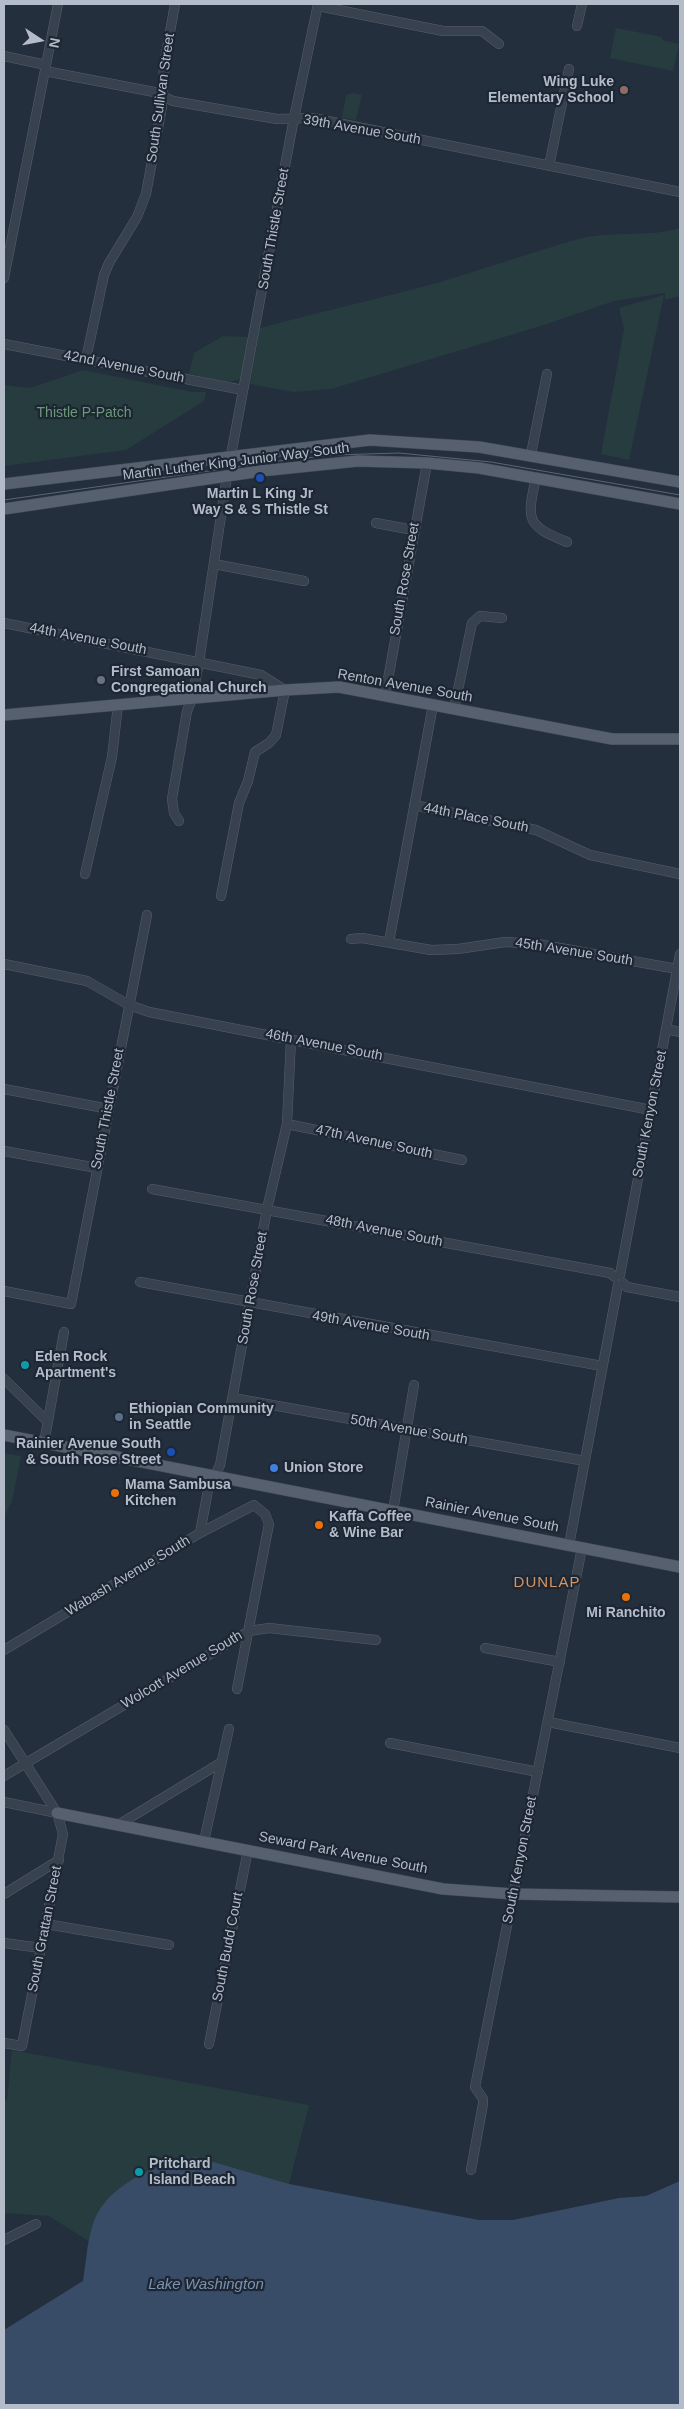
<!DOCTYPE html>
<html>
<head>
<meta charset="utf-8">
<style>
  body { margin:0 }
  #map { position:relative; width:684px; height:2409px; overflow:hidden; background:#242f3e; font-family:Helvetica,sans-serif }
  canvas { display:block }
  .frame { position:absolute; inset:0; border:5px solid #b4bcc9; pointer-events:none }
  .north { position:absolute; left:15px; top:15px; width:50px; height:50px; -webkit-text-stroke:4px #1d2633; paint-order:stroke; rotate:101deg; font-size:14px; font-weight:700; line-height:20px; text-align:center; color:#b4bcc9 }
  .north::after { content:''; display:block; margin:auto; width:18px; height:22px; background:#b4bcc9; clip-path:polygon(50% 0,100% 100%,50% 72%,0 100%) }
</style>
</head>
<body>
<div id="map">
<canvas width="684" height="2409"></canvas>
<div class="frame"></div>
<div class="north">N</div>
</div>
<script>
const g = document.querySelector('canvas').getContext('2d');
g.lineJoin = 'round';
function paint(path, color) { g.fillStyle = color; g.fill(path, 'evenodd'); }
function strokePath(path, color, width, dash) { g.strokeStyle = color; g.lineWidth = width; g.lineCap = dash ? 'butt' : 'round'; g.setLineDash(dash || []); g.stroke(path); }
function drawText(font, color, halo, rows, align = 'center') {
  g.font = font + ' Helvetica,sans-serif'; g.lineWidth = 4.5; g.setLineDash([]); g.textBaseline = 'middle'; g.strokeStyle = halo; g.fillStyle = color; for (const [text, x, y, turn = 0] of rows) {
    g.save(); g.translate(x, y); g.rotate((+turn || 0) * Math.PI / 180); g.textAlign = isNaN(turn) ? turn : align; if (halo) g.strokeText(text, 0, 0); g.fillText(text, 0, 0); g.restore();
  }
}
const green = new Path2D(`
  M 616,28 L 662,37 L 662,40 L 679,44 L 673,71 L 610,58 Z
  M 353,93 L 362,95 L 356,120 L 342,118 L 346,95 Z
  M 680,228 L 680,296 L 665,300 L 665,293 L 614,301 L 544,325 L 331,389 L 293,392 L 250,384 L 260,328 C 319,312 378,299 437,283 C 485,269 531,252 579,239 C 613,230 647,238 680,228 Z
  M 664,295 L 629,460 L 601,454 L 624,329 L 619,308 Z
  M 223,336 L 249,337 L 241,379 L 228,382 L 189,374 L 194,353 Z
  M 83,370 L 192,392 L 206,392 L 204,401 L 126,450 L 4,466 L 4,385 L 30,388 Z
  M 4,1453 L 21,1456 L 12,1501 L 5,1515 L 4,1529 Z
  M 12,2050 L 309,2105 L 289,2184 L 90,2242 L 49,2216 L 4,2213 L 4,2100 L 7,2100 Z`);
const water = new Path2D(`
  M 196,2157 L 289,2184 L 479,2220 L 513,2220 L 619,2198 L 646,2196 L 680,2181 L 680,2405 L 4,2405 L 4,2330 L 83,2281 C 86,2263 87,2244 92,2227 C 103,2186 157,2163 196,2157 Z`);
const minor = new Path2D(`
  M 318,6 L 443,31 L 482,31 L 499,44
  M 577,26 L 582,4
  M 4,56 L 46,65
  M 45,71 L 154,92 L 173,101 L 224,110 L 277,119 L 313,118 L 680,192
  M 549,166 L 569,69
  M 4,278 L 58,4
  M 4,344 L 243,390
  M 86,359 L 104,275 L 109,263 L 137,217 L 146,194 L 162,106 L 164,65 L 175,4
  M 531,454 L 547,374
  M 231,455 L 294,118 L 318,4
  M 536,477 C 527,520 525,525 567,542
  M 376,523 L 413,530
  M 214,564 L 304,581
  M 4,623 L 261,675 L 285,690 L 276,735 L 269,743 L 255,752 L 248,781 L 239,803 L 221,896
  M 385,696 L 427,463
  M 454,709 L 472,623 L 480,616 L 502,618
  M 414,805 L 536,830 L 590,855 L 680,874
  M 179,821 L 174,813 L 172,799 L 187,711 L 192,699 L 199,662 L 227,476
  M 85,874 L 112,757 L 118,705
  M 351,939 L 362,938 L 431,950 L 458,949 L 505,942 L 538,944 L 677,969
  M 389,942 L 433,705
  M 4,964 L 87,981 L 129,1005 L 149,1012 L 651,1110
  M 666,1029 L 680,1032
  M 4,1089 L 109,1109
  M 287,1124 L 462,1160
  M 4,1151 L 97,1168
  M 152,1189 L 610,1273 L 615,1277
  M 620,1275 L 680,954
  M 140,1282 L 602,1366
  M 623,1283 L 627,1287 L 680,1297
  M 4,1291 L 71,1304 L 147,915
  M 4,1379 L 48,1422
  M 233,1398 L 585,1461
  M 44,1443 L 64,1332
  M 393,1511 L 414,1385
  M 200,1533 L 208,1490 L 220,1465 L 267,1209 L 287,1124 L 291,1039
  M 569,1545 L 618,1285
  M 485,1648 L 560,1662
  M 4,1650 L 200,1533 L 254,1505 L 265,1514 L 269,1524 L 237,1689
  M 548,1722 L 680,1748
  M 4,1730 L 57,1813 L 63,1834 L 22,2046 L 4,2043
  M 390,1743 L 538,1772
  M 4,1776 L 249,1631 L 269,1628 L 376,1640
  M 4,1802 L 57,1813
  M 118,1825 L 222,1762
  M 204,1841 L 229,1729
  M 4,1894 L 59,1860
  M 46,1924 L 169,1945
  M 4,1943 L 41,1948
  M 209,2044 L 248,1850
  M 471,2170 L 483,2104 L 483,2099 L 475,2087 L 582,1548
  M 4,2240 L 36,2224`);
const major = new Path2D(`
  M 4,484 L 370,440 L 479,447 L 680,482
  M 4,509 L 261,471 L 358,461 L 427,463 L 479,468 L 680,504
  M 4,715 L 285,690 L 339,687 L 612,739 L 680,739
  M 4,1435 L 680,1567
  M 57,1813 L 443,1889 L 513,1894 L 680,1897`);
const tram = new Path2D(`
  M 4,500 L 279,461 L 333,455 L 399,453 L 491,462 L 680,495`);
const markers = [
  [624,90,5,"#8d6e63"],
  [260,478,5,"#1a4fb4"],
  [101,680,5,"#6b7280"],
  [25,1365,5,"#0f9aa8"],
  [119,1417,5,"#5c6f8a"],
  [171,1452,5,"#1a4fb4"],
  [274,1468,5,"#3f7fe0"],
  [115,1493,5,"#e8710a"],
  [319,1525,5,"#e8710a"],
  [626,1597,5,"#e8710a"],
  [139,2172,5,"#0f9aa8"]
];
const poiNames = [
  ["Wing Luke",614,82,"right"],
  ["Elementary School",614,98,"right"],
  ["Martin L King Jr",260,494,"center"],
  ["Way S & S Thistle St",260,510,"center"],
  ["First Samoan",111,672],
  ["Congregational Church",111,688],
  ["Eden Rock",35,1357],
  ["Apartment's",35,1373],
  ["Ethiopian Community",129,1409],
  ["in Seattle",129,1425],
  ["Rainier Avenue South",161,1444,"right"],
  ["& South Rose Street",161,1460,"right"],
  ["Union Store",284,1468],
  ["Mama Sambusa",125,1485],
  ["Kitchen",125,1501],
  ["Kaffa Coffee",329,1517],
  ["& Wine Bar",329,1533],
  ["Mi Ranchito",626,1613,"center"],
  ["Pritchard",149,2164],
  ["Island Beach",149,2180]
];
const streetNames = [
  ["South Sullivan Street",161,98,-82],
  ["39th Avenue South",362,130,10],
  ["South Thistle Street",274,229,-80],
  ["42nd Avenue South",124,367,11],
  ["Martin Luther King Junior Way South",236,462,-7],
  ["South Rose Street",405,579,-80],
  ["44th Avenue South",88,639,11],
  ["Renton Avenue South",405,686,10],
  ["44th Place South",476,818,11],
  ["45th Avenue South",574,952,9],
  ["46th Avenue South",324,1045,11],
  ["South Thistle Street",108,1109,-79],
  ["South Kenyon Street",650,1114,-79],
  ["47th Avenue South",374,1142,12],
  ["48th Avenue South",384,1231,11],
  ["South Rose Street",253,1288,-80],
  ["49th Avenue South",371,1326,10],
  ["50th Avenue South",409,1430,10],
  ["Rainier Avenue South",492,1515,11],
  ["Wabash Avenue South",128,1576,-31],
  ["Wolcott Avenue South",182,1670,-31],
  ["Seward Park Avenue South",343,1853,11],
  ["South Kenyon Street",520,1860,-79],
  ["South Grattan Street",45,1929,-79],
  ["South Budd Court",228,1947,-79]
];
const parkNames = [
  ["Thistle P-Patch",84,413]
];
const neighbourhoodNames = [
  ["DUNLAP",547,1583]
];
const waterNames = [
  ["Lake Washington",206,2285]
];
paint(green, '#263c3f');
paint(water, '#394c67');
strokePath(minor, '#565f6c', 10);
strokePath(major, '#414a57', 12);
strokePath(minor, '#38414e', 9);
strokePath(major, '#56606e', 11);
strokePath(tram, '#5a6575', 1);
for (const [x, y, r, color] of markers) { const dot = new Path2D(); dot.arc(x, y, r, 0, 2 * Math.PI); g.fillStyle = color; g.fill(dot); strokePath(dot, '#1d2633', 2); }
drawText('bold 14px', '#b4bcc9', '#1d2633', poiNames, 'left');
drawText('14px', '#b4bcc9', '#1d2633', streetNames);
drawText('14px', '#6b9a76', '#1d2633', parkNames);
g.letterSpacing = '1px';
drawText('15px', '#d59563', '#1d2633', neighbourhoodNames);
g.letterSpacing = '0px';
drawText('italic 15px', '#7c92b1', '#1d2633', waterNames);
</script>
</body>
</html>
